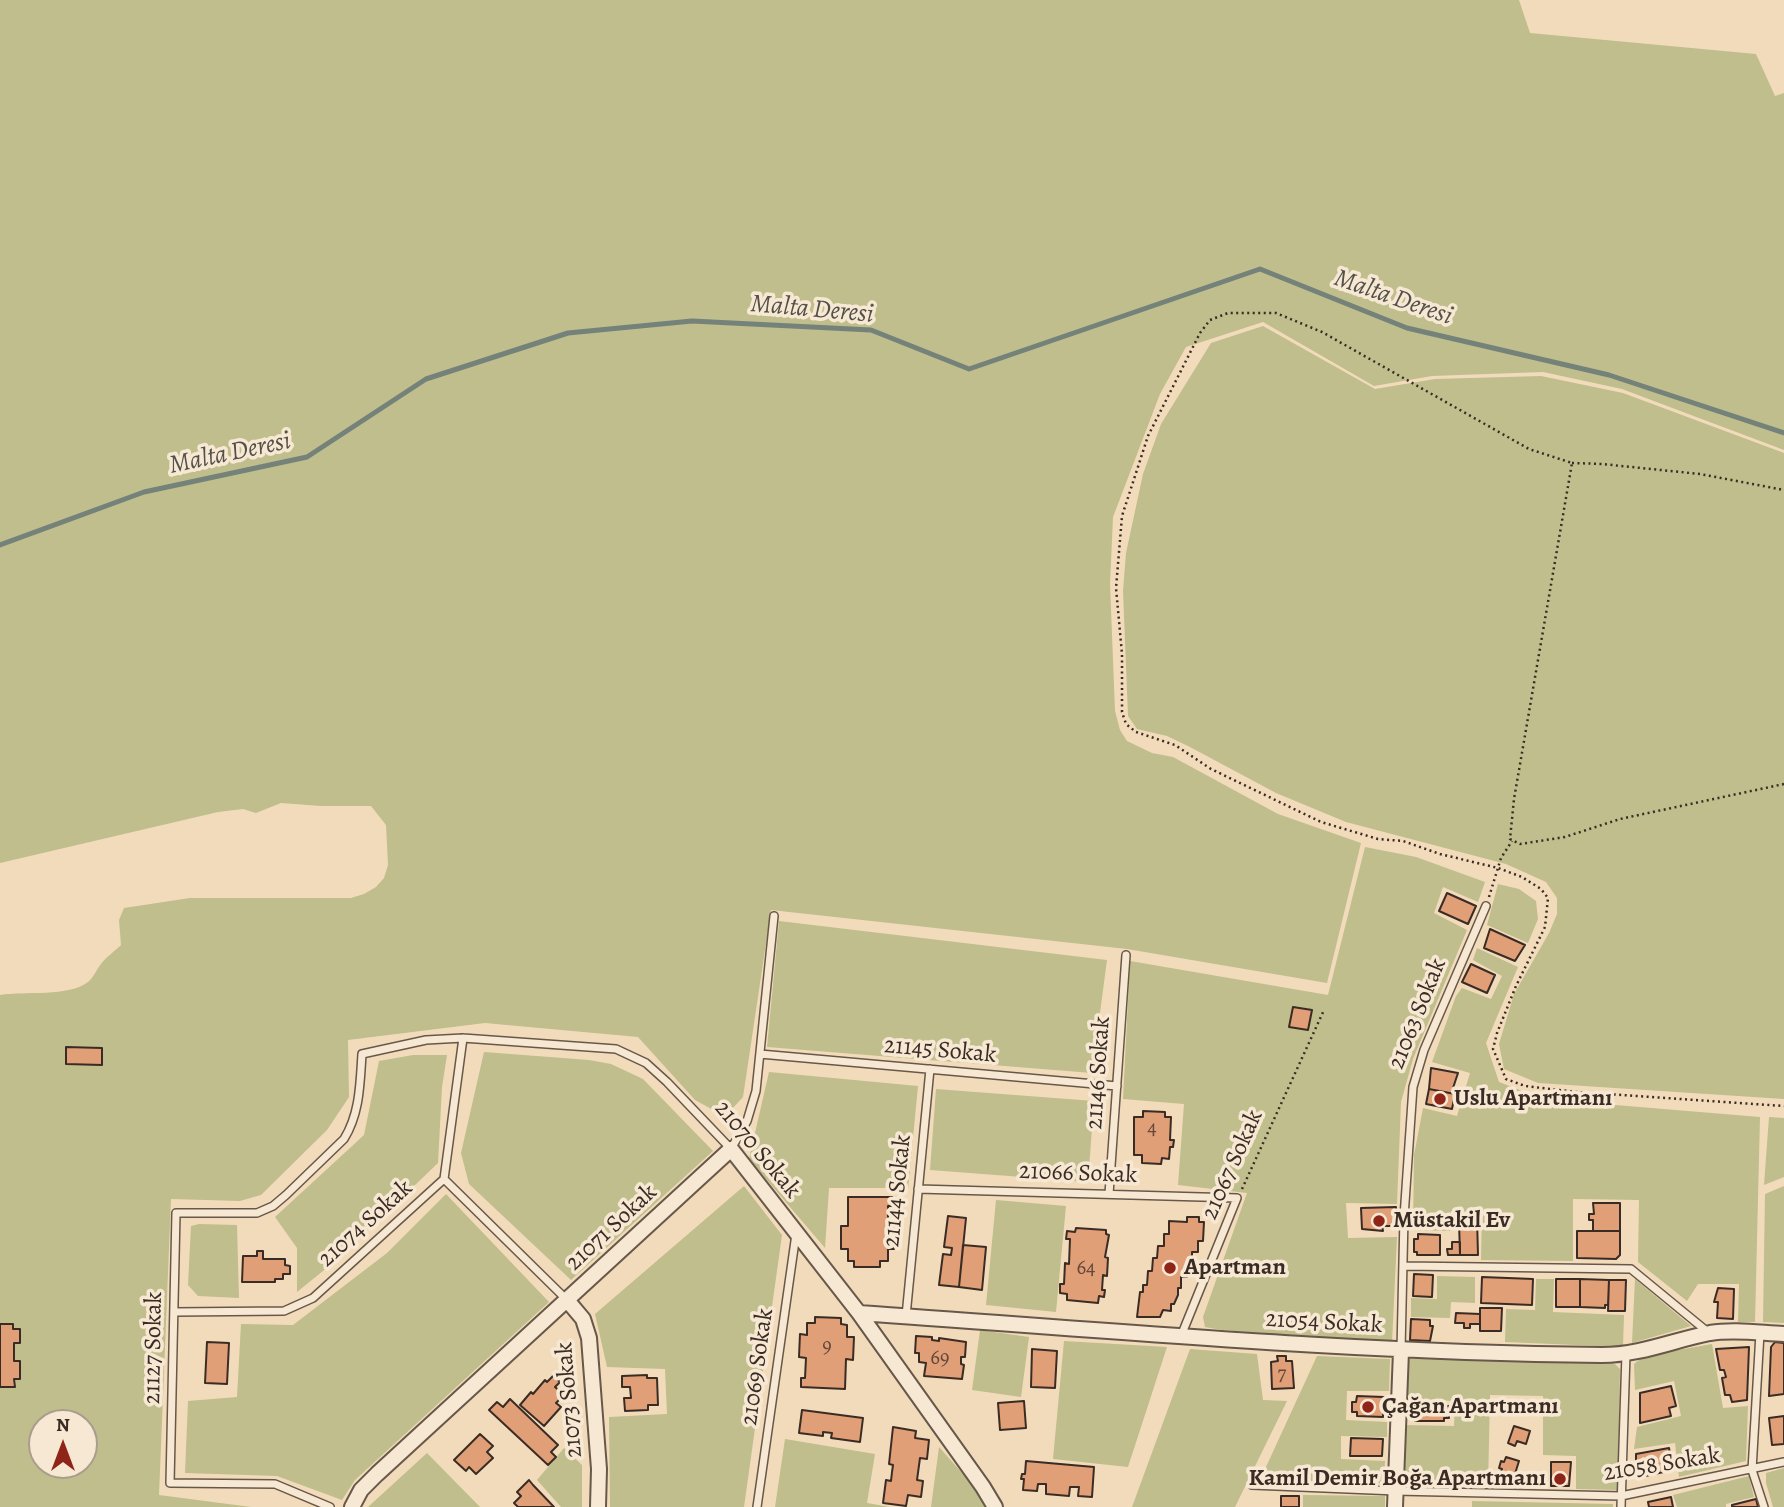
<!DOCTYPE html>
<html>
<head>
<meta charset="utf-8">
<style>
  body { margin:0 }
  #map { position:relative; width:1784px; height:1507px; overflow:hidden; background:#f2dbbb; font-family:Alegreya,serif }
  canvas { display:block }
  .north { position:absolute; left:28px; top:1409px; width:70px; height:70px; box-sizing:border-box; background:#f7e8d3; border:2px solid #ab9d8d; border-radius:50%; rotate:0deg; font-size:19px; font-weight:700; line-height:28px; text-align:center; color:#3a2c25 }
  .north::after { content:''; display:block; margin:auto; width:24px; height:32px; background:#8f2418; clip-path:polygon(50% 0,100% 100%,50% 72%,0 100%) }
</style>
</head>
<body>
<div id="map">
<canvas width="1784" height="1507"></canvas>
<div class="north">N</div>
</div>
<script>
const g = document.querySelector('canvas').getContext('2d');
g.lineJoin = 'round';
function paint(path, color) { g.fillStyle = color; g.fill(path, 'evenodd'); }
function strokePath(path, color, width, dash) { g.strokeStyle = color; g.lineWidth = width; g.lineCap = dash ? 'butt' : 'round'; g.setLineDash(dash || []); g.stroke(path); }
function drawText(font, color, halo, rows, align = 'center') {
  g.font = font + ' Alegreya,serif'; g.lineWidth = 7; g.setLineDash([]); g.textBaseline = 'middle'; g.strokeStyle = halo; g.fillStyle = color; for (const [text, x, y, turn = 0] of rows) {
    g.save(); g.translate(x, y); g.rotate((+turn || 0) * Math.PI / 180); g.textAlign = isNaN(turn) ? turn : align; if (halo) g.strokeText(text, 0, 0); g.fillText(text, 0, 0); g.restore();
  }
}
const green = new Path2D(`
  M 0,0 L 1519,0 L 1530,33 L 1756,54 L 1775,96 L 1784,93 L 1784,450 L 1622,389 L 1543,372 L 1432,376 L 1374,386 L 1263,322 L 1186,347 L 1160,394 L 1113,517 L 1110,584 L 1115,711 L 1120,730 L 1127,741 L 1152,753 L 1173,757 L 1278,814 L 1361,843 L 1327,983 L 1127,949 L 771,910 L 743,1097 L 732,1109 L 715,1111 L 695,1100 L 638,1037 L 485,1023 L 348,1040 L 349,1097 L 327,1130 L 261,1195 L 240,1201 L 171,1199 L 159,1495 L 251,1507 L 0,1507 L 0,995 C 25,991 69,997 88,982 C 94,977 96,970 101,964 C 106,957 115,951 121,945 L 119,920 L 124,908 L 190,898 L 351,898 L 364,894 L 376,887 L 384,878 L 388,865 L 386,825 L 371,806 L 321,806 L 281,803 L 256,813 L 243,809 L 218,812 L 0,863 ZM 42,1423 L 84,1423 L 84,1465 L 42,1465 Z
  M 1263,326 L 1375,389 L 1435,379 L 1541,376 L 1623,393 L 1784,453 L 1784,1099 L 1538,1083 L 1504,1069 L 1499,1044 L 1514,994 L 1549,933 L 1557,914 L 1557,898 L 1546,882 L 1506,864 L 1346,822 L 1276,793 L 1190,747 L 1167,736 L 1137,729 L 1128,716 L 1123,591 L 1126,553 L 1143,474 L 1161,424 L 1211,343 Z
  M 1365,847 L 1416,857 L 1485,882 L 1478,902 L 1443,887 L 1434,913 L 1467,930 L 1413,1059 L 1401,1102 L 1397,1204 L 1346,1203 L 1348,1238 L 1397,1237 L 1392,1343 L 1270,1337 C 1249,1330 1226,1332 1205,1327 L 1203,1317 L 1247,1193 L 1178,1185 L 1184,1104 L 1123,1099 L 1130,961 L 1328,995 Z
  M 1498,884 L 1519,889 L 1536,901 L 1538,919 L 1528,943 L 1487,925 Z
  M 779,921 L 1107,960 L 1092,1073 L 767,1047 Z
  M 1477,948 L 1518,967 L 1486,1043 L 1499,1082 L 1543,1099 L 1760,1117 L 1755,1322 L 1738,1322 L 1739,1284 L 1698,1284 L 1687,1301 L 1638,1262 L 1639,1200 L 1573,1199 L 1573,1261 L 1481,1260 L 1482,1212 L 1451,1211 L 1450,1231 L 1413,1230 L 1414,1155 L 1423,1108 L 1457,1116 L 1470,1073 L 1432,1062 L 1456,996 L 1462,988 L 1491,999 L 1502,976 L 1473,960 Z
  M 484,1052 L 589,1060 L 611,1064 L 643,1079 L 713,1151 L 571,1280 L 469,1184 L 461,1153 Z
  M 413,1055 L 447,1055 L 442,1087 L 438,1163 L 339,1258 L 297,1292 L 297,1248 L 275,1217 L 364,1135 L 379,1061 Z
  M 769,1072 L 918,1086 L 908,1190 L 898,1188 L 829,1188 L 825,1248 L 749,1159 Z
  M 936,1089 L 1094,1101 L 1088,1182 L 930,1170 Z
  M 1769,1117 L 1784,1118 L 1784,1177 L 1764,1185 Z
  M 744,1186 L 782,1235 L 744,1507 L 610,1507 L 609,1417 L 667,1414 L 665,1369 L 607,1367 L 595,1314 Z
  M 1784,1186 L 1784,1323 L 1763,1322 L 1765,1194 Z
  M 446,1194 L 549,1302 L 355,1480 L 342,1500 L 277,1476 L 185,1473 L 188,1401 L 237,1397 L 241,1324 L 293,1325 L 387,1253 Z
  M 996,1200 L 1066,1206 L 1056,1312 L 986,1305 Z
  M 199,1224 L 237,1225 L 239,1298 L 198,1296 L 188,1285 L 191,1226 Z
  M 1437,1276 L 1475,1277 L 1475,1303 L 1451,1302 L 1450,1318 L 1411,1317 L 1411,1298 L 1437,1299 Z
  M 1536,1279 L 1554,1279 L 1553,1312 L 1624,1315 L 1623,1347 L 1505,1342 L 1506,1309 L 1535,1310 Z
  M 1635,1279 L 1691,1326 L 1632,1343 Z
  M 980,1330 L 1029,1337 L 1021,1397 L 972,1390 Z
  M 1064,1341 L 1167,1347 L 1128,1467 L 1053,1459 Z
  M 1712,1344 L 1723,1408 L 1748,1406 L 1746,1461 L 1679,1477 L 1675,1443 L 1634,1449 L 1637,1427 L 1681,1416 L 1674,1381 L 1635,1390 L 1634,1364 L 1644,1356 Z
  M 1190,1349 L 1257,1354 L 1263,1400 L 1287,1401 L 1235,1507 L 1132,1507 Z
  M 1317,1356 L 1390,1359 L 1389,1391 L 1347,1391 L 1346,1420 L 1387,1422 L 1387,1437 L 1341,1436 L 1341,1459 L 1385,1461 L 1384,1484 L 1260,1480 Z
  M 1404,1358 L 1607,1361 L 1615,1364 L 1620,1369 L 1618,1490 L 1576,1489 L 1576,1456 L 1543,1455 L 1543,1396 L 1490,1395 L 1488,1487 L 1403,1485 L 1404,1425 L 1454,1426 L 1455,1401 L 1404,1399 Z
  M 785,1439 L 875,1454 L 867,1503 L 890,1507 L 775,1507 Z
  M 939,1447 L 970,1482 L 985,1507 L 931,1507 Z
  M 564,1448 L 582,1465 L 582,1507 L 561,1507 L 537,1480 Z
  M 427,1453 L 480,1507 L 368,1507 Z
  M 1784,1468 L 1784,1507 L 1773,1507 L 1766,1483 L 1766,1473 Z
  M 1749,1476 L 1754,1497 L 1726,1504 L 1726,1507 L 1677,1507 L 1673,1495 Z
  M 1303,1495 L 1385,1496 L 1385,1507 L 1303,1507 Z
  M 1472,1501 L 1613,1504 L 1613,1507 L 1472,1507 Z`);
const stream = new Path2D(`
  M 0,545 L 144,492 L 307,457 L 426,379 L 568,333 L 692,321 L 871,330 L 969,369 L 1260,269 L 1407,328 L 1609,375 L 1784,433`);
const building = new Path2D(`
  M 1447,893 L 1476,906 L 1468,924 L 1439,911 Z
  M 1490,929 L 1525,945 L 1515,961 L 1484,948 Z
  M 1471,964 L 1495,975 L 1487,993 L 1462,982 Z
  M 1293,1007 L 1312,1010 L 1308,1030 L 1289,1027 Z
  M 66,1047 L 102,1048 L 102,1065 L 66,1064 Z
  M 1431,1068 L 1458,1073 L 1452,1091 L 1455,1091 L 1455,1094 L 1429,1089 Z
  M 1429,1089 L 1455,1094 L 1452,1109 L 1426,1104 Z
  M 1143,1111 L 1165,1112 L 1165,1117 L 1171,1117 L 1170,1140 L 1174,1140 L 1173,1147 L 1170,1147 L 1169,1159 L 1162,1158 L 1161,1164 L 1142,1163 L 1142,1155 L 1134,1155 L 1134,1117 L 1143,1117 Z
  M 848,1197 L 892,1197 L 892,1206 L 888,1206 L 888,1226 L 894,1226 L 894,1249 L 888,1249 L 888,1261 L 880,1261 L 880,1267 L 854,1267 L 854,1261 L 848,1261 L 848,1249 L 841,1249 L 841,1226 L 848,1226 Z
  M 1593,1203 L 1620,1203 L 1620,1231 L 1593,1231 L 1593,1220 L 1589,1220 L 1589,1214 L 1594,1214 Z
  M 1396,1207 L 1396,1226 L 1382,1226 L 1383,1231 L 1362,1229 L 1361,1208 Z
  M 948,1216 L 966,1218 L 959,1287 L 939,1285 L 943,1254 L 951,1255 L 952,1248 L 944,1247 Z
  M 1465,1216 L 1473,1216 L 1473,1218 L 1477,1218 L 1478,1255 L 1460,1255 L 1459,1221 L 1465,1221 Z
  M 1187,1217 L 1199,1217 L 1199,1222 L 1204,1222 L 1203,1241 L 1198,1241 L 1198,1252 L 1192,1252 L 1192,1265 L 1187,1265 L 1187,1277 L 1181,1277 L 1181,1288 L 1178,1288 L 1178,1295 L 1174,1304 L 1171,1304 L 1171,1311 L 1163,1310 L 1160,1317 L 1137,1317 L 1140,1292 L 1143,1292 L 1143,1285 L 1147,1285 L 1148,1271 L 1152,1271 L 1153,1258 L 1157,1258 L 1158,1246 L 1164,1246 L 1164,1234 L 1169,1234 L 1169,1221 L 1187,1222 Z
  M 1076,1228 L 1106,1230 L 1106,1234 L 1109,1235 L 1105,1257 L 1108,1258 L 1107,1276 L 1103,1275 L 1102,1290 L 1105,1290 L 1104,1297 L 1099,1296 L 1098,1303 L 1067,1300 L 1067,1294 L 1060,1293 L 1060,1284 L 1064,1284 L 1065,1263 L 1069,1264 L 1070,1239 L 1066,1239 L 1067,1231 L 1075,1232 Z
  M 1577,1231 L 1620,1231 L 1620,1255 L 1616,1259 L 1577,1258 Z
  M 1418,1234 L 1440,1235 L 1440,1255 L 1417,1255 L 1417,1252 L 1414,1252 L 1414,1239 L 1418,1239 Z
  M 1452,1242 L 1460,1242 L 1460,1255 L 1448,1255 L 1447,1249 L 1452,1249 Z
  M 963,1245 L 986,1247 L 982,1290 L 959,1287 Z
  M 257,1251 L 263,1251 L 263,1259 L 285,1259 L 285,1265 L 290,1266 L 290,1274 L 283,1274 L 283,1279 L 275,1279 L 275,1282 L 242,1282 L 243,1256 L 257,1256 Z
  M 1414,1274 L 1433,1275 L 1432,1297 L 1413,1296 Z
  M 1482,1277 L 1533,1279 L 1532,1305 L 1481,1303 Z
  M 1556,1279 L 1580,1279 L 1580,1307 L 1556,1307 Z
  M 1580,1279 L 1609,1280 L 1608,1305 L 1605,1305 L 1605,1308 L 1580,1307 Z
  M 1609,1280 L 1626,1280 L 1625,1311 L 1608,1311 Z
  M 1718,1288 L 1734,1289 L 1733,1319 L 1717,1318 L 1718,1302 L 1714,1302 Z
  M 1480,1308 L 1502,1308 L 1501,1331 L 1480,1331 Z
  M 1456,1313 L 1480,1314 L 1480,1324 L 1470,1324 L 1470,1328 L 1464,1328 L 1464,1323 L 1455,1323 Z
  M 815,1317 L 841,1318 L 841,1324 L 847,1325 L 847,1337 L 854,1337 L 853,1360 L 846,1359 L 845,1389 L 801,1387 L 801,1378 L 805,1378 L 806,1358 L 799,1357 L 800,1334 L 807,1335 L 807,1323 L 815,1323 Z
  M 1411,1319 L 1430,1320 L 1430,1326 L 1433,1326 L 1430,1341 L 1410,1340 Z
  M 0,1324 L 13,1324 L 13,1329 L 20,1329 L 20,1343 L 14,1343 L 14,1361 L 20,1361 L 20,1379 L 14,1379 L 15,1387 L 0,1387 Z
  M 916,1336 L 932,1337 L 932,1340 L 939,1341 L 939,1338 L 966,1342 L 965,1357 L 961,1357 L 961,1364 L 964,1365 L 962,1379 L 924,1376 L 926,1363 L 919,1362 L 919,1353 L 915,1353 Z
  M 207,1342 L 229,1343 L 227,1384 L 205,1383 Z
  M 1775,1342 L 1784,1343 L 1784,1394 L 1769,1396 L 1771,1347 Z
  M 1749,1347 L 1747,1400 L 1732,1402 L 1730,1395 L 1725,1395 L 1722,1378 L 1726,1377 L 1724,1370 L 1720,1370 L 1716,1349 Z
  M 1032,1349 L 1057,1351 L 1055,1388 L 1031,1387 Z
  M 1277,1356 L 1286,1356 L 1286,1361 L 1292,1361 L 1294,1388 L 1272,1389 L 1271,1362 L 1278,1361 Z
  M 647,1375 L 647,1378 L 657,1378 L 658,1405 L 648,1405 L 648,1410 L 625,1411 L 624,1398 L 631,1398 L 630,1387 L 622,1387 L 622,1376 Z
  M 553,1376 L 560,1382 L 555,1387 L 564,1395 L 556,1403 L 561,1407 L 544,1426 L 520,1405 L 531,1392 L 533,1394 L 545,1380 L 547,1382 Z
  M 1671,1386 L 1676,1406 L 1669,1408 L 1671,1416 L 1640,1423 L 1640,1393 Z
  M 1357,1396 L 1384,1397 L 1383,1417 L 1357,1416 L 1357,1412 L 1352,1412 L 1352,1402 L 1356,1402 Z
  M 510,1399 L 558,1445 L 551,1452 L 556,1457 L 548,1465 L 489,1410 L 497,1402 L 503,1407 Z
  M 1024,1401 L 1026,1428 L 1000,1430 L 998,1403 Z
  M 1415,1402 L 1444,1403 L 1444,1406 L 1449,1406 L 1449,1418 L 1444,1418 L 1444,1421 L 1415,1421 Z
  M 802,1410 L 863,1418 L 860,1442 L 831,1438 L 832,1433 L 823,1432 L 823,1436 L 799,1433 Z
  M 1784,1416 L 1784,1444 L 1772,1445 L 1769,1418 Z
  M 1514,1426 L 1530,1431 L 1526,1444 L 1517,1441 L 1515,1446 L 1508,1443 Z
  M 893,1427 L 916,1431 L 915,1438 L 929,1440 L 927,1459 L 920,1458 L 917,1480 L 923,1481 L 921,1497 L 908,1495 L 906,1506 L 883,1503 L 886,1480 L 891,1481 L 892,1472 L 893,1465 L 889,1464 Z
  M 480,1434 L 493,1446 L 487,1452 L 493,1458 L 476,1474 L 469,1467 L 466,1471 L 454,1460 Z
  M 1351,1438 L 1383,1439 L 1382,1456 L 1350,1456 Z
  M 1669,1448 L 1673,1470 L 1636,1478 L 1636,1454 Z
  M 1506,1457 L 1519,1461 L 1514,1477 L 1501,1473 L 1502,1469 L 1499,1468 L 1501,1461 L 1504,1462 Z
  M 1026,1461 L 1094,1467 L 1092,1497 L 1078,1496 L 1079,1487 L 1070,1487 L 1069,1496 L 1046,1494 L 1046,1484 L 1038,1484 L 1037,1491 L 1023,1490 L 1024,1479 L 1021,1479 L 1022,1474 L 1025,1474 Z
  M 1551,1462 L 1571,1462 L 1569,1486 L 1551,1486 Z
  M 529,1480 L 533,1485 L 554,1507 L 518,1507 L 514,1503 L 521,1496 L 517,1492 Z
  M 1281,1496 L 1299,1496 L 1299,1507 L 1281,1507 Z
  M 1671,1497 L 1673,1507 L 1649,1507 L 1648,1502 Z
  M 1756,1499 L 1758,1507 L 1732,1507 L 1732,1505 Z`);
const path = new Path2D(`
  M 1572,463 L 1602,464 L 1700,474 L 1784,490
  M 1784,784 L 1620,819 L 1565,837 L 1520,844 L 1510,839 L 1514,799 L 1572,463 L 1529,449 L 1322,332 L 1276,313 L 1228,313 L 1210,320 L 1200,333 L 1148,436 L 1122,516 L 1116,588 L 1122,654 L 1122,712 L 1126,724 L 1136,732 L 1175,745 L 1211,769 L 1321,822 L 1378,839 L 1403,841 L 1440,854 L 1498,868 L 1522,877 L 1541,889 L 1548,898 L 1545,927 L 1516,986 L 1497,1033 L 1493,1049 L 1506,1079 L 1525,1086 L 1577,1092 L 1784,1106
  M 1489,897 L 1501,858 L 1512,841
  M 1242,1189 L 1324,1010`);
const service = new Path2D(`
  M 760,1054 L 1117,1086
  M 444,1179 L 567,1300
  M 918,1189 L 1237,1198 L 1181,1336
  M 1109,1194 L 1126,955
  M 1404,1266 L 1631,1269 L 1709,1333
  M 175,1312 L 284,1311 L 313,1298 L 444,1179 L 463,1038
  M 906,1316 L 930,1069
  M 1760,1333 L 1752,1470 L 1764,1507
  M 1401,1350 L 1404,1217 L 1413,1087 L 1424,1050 L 1486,906
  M 1252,1485 L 1396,1491 L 1621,1496 L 1784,1462
  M 330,1507 L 275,1484 L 170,1483 L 176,1213 L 257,1213 L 273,1206 L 286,1195 L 344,1139 C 360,1113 360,1084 362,1054 L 426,1040 L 463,1038 L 616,1049 L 646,1063 L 667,1082 L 731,1149 L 747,1121 L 756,1091 L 774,916
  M 757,1507 L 796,1234
  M 1621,1507 L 1626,1354`);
const minor = new Path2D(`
  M 567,1300 L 583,1319 L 589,1338 L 599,1469 L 598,1507
  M 859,1313 C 1107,1330 1354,1353 1602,1355 C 1640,1355 1674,1340 1710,1333 C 1734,1329 1760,1333 1784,1334
  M 352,1507 L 361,1490 L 377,1474 L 731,1149 L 859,1313 L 983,1487 L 995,1507
  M 1395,1507 L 1401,1351`);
const markers = [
  [1440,1099,7,"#8f2418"],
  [1379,1221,7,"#8f2418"],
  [1170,1268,7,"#8f2418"],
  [1368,1407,7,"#8f2418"],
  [1560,1479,7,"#8f2418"]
];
const numberNames = [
  ["4",1152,1129],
  ["64",1086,1269],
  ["9",827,1347],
  ["69",940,1359],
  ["7",1282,1375]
];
const streetNames = [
  ["21063 Sokak",1418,1014,-68],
  ["21145 Sokak",940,1051,5],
  ["21146 Sokak",1099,1073,-86],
  ["21070 Sokak",757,1150,50],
  ["21067 Sokak",1233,1165,-66],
  ["21066 Sokak",1078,1174,2],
  ["21144 Sokak",898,1191,-84],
  ["21074 Sokak",366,1224,-42],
  ["21071 Sokak",612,1228,-43],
  ["21054 Sokak",1324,1323,3],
  ["21127 Sokak",154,1348,-89],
  ["21069 Sokak",758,1367,-82],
  ["21073 Sokak",570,1400,-95],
  ["21058 Sokak",1662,1465,-9]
];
const poiNames = [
  ["Uslu Apartmanı",1454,1099],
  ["Müstakil Ev",1393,1221],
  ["Apartman",1184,1268],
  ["Çağan Apartmanı",1382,1407],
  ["Kamil Demir Boğa Apartmanı",1546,1479,"right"]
];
const waterNames = [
  ["Malta Deresi",1393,298,19],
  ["Malta Deresi",812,310,5],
  ["Malta Deresi",230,454,-12]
];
paint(green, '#bfbe8c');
strokePath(stream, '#74827a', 5);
paint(building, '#e19f77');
strokePath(building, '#3a2c25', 2);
strokePath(service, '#68584a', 10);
strokePath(minor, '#68584a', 18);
strokePath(path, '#3a2c25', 2.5, [2, 3.5]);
strokePath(service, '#f7e8d3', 7);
strokePath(minor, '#f7e8d3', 14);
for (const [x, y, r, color] of markers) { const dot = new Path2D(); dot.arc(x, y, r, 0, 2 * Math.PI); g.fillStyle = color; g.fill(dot); strokePath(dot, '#f7e8d3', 2.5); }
drawText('21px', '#64493a', null, numberNames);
drawText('24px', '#3a2c25', '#f7e8d3', streetNames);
drawText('bold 24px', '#3a2c25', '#f7e8d3', poiNames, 'left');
drawText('italic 26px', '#525048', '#f7e8d3', waterNames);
</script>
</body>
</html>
